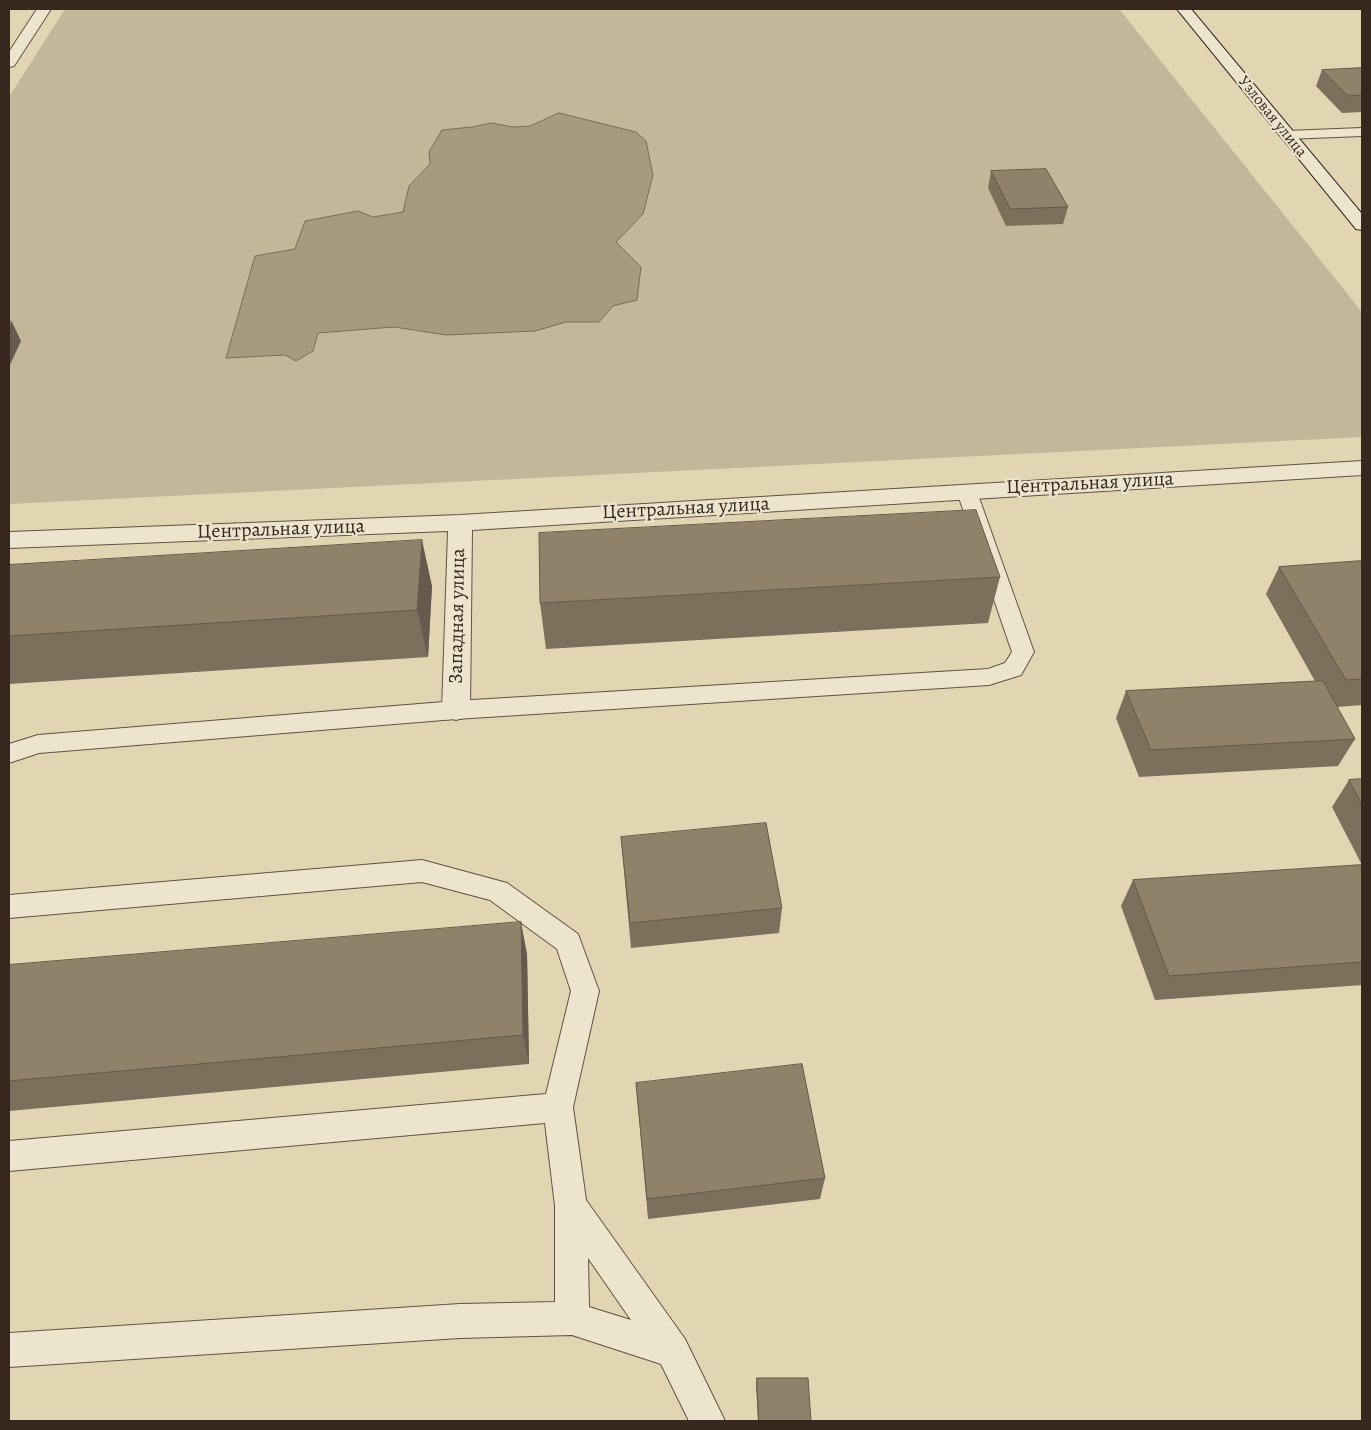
<!DOCTYPE html>
<html>
<head>
<meta charset="utf-8">
<style>
  body { margin:0 }
  #map { position:relative; width:1371px; height:1430px; overflow:hidden; background:#e1d5b2; font-family:Alegreya,serif }
  canvas { display:block }
  .frame { position:absolute; inset:0; border:10px solid #38271f; pointer-events:none }
</style>
</head>
<body>
<div id="map">
<canvas width="1371" height="1430"></canvas>
<div class="frame"></div>
</div>
<script>
const g = document.querySelector('canvas').getContext('2d');
g.lineJoin = 'round';
function paint(path, color) { g.fillStyle = color; g.fill(path, 'evenodd'); }
function strokePath(path, color, width, dash) { g.strokeStyle = color; g.lineWidth = width; g.lineCap = dash ? 'butt' : 'round'; g.setLineDash(dash || []); g.stroke(path); }
function drawText(font, color, halo, rows, align = 'center') {
  g.font = font + ' Alegreya,serif'; g.lineWidth = 4.5; g.setLineDash([]); g.textBaseline = 'middle'; g.strokeStyle = halo; g.fillStyle = color; for (const [text, x, y, turn = 0] of rows) {
    g.save(); g.translate(x, y); g.rotate((+turn || 0) * Math.PI / 180); g.textAlign = isNaN(turn) ? turn : align; if (halo) g.strokeText(text, 0, 0); g.fillText(text, 0, 0); g.restore();
  }
}
const green = new Path2D(`
  M 65,9 L 1119,9 L 1362,312 L 1362,437 L 9,504 L 9,97 Z`);
const water = new Path2D(`
  M 559,113 L 636,132 L 646,141 L 653,175 L 643,214 L 616,242 L 641,267 L 637,300 L 613,306 L 599,322 L 566,322 L 535,331 L 446,335 L 394,327 L 318,333 L 313,351 L 296,361 L 285,355 L 226,358 L 255,256 L 295,249 L 305,221 L 358,211 L 373,217 L 403,212 L 409,186 L 430,164 L 429,152 L 442,130 L 472,127 L 491,123 L 513,127 L 530,126 Z`);
const lane = new Path2D(`
  M 1362,128 L 1362,136 L 1286,139 L 1279,135 L 1286,131 Z
  M 967,486 L 974,487 L 977,492 L 1034,652 L 1021,675 L 989,685 L 456,719 L 39,753 L 9,763 L 9,744 L 38,735 L 456,701 L 988,669 L 1005,663 L 1012,652 L 957,492 L 960,487 Z
  M 422,860 L 507,883 L 578,934 L 599,991 L 573,1107 L 586,1200 L 685,1339 L 725,1421 L 689,1421 L 661,1364 L 572,1335 L 460,1338 L 9,1367 L 9,1333 L 460,1304 L 555,1302 L 555,1206 L 545,1123 L 9,1171 L 9,1141 L 546,1094 L 571,991 L 557,949 L 490,900 L 422,882 L 9,918 L 9,895 ZM 588,1258 L 631,1320 L 589,1307 Z`);
const street = new Path2D(`
  M 37,9 L 51,9 L 14,66 L 9,67 L 9,52 Z
  M 1362,461 L 1362,475 L 472,530 L 470,710 L 466,717 L 456,720 L 446,717 L 442,710 L 448,531 L 9,548 L 9,532 L 460,515 Z`);
const secondary = new Path2D(`
  M 1177,9 L 1191,9 L 1362,214 L 1362,230 L 1356,229 Z`);
const wall = new Path2D(`
  M 1362,68 L 1362,112 L 1342,113 L 1316,86 L 1322,70 Z
  M 991,171 L 1068,207 L 1063,224 L 1006,226 L 988,188 Z
  M 1362,561 L 1362,705 L 1337,707 L 1355,739 L 1338,766 L 1139,777 L 1116,718 L 1126,691 L 1315,681 L 1266,594 L 1279,567 Z
  M 9,565 L 432,586 L 428,657 L 9,684 Z
  M 1000,577 L 988,623 L 546,649 L 540,603 Z
  M 1362,779 L 1362,985 L 1155,1000 L 1121,906 L 1133,880 L 1362,865 L 1332,807 L 1349,780 Z
  M 621,837 L 782,908 L 779,933 L 631,948 Z
  M 527,954 L 529,1064 L 9,1111 L 9,965 Z
  M 636,1083 L 825,1178 L 820,1199 L 648,1219 Z
  M 757,1378 L 811,1421 L 758,1421 L 756,1384 Z`);
const shadedWall = new Path2D(`
  M 12,322 L 21,341 L 9,367 L 9,330 Z
  M 422,540 L 432,586 L 428,657 L 417,610 Z
  M 521,922 L 527,954 L 529,1064 L 523,1035 Z`);
const building = new Path2D(`
  M 1362,68 L 1362,95 L 1348,96 L 1322,70 Z
  M 1046,169 L 1068,207 L 1010,209 L 991,171 Z
  M 9,322 L 12,322 L 9,330 Z
  M 976,510 L 1000,577 L 540,603 L 539,533 Z
  M 422,540 L 417,610 L 9,636 L 9,565 Z
  M 1362,561 L 1362,679 L 1346,680 L 1279,567 Z
  M 1323,681 L 1355,739 L 1151,750 L 1126,691 Z
  M 1362,779 L 1362,805 L 1349,780 Z
  M 766,823 L 782,908 L 630,923 L 621,837 Z
  M 1362,865 L 1362,962 L 1169,976 L 1133,880 Z
  M 521,922 L 523,1035 L 9,1081 L 9,965 Z
  M 802,1064 L 825,1178 L 647,1199 L 636,1083 Z
  M 757,1378 L 808,1378 L 811,1421 L 759,1421 Z`);
const farStreetnames = [
  ["Узловая улица",1272,117,51]
];
const streetNames = [
  ["Центральная улица",1090,484,-3],
  ["Центральная улица",686,509,-3],
  ["Центральная улица",281,530,-2],
  ["Западная улица",458,616,-89]
];
paint(green, '#c4b799');
paint(water, '#a89a80');
strokePath(water, '#7b6c59', 1);
strokePath(lane, '#625244', 2);
strokePath(street, '#625244', 2);
strokePath(secondary, '#38271f', 2);
paint(lane, '#ece4cd');
paint(street, '#ece4cd');
paint(secondary, '#ece4cd');
paint(wall, '#7c6f5c');
paint(shadedWall, '#655a4b');
paint(building, '#90816b');
strokePath(building, '#655a4b', 1);
drawText('16px', '#38271f', '#ece4cd', farStreetnames);
drawText('20px', '#38271f', '#ece4cd', streetNames);
</script>
</body>
</html>
